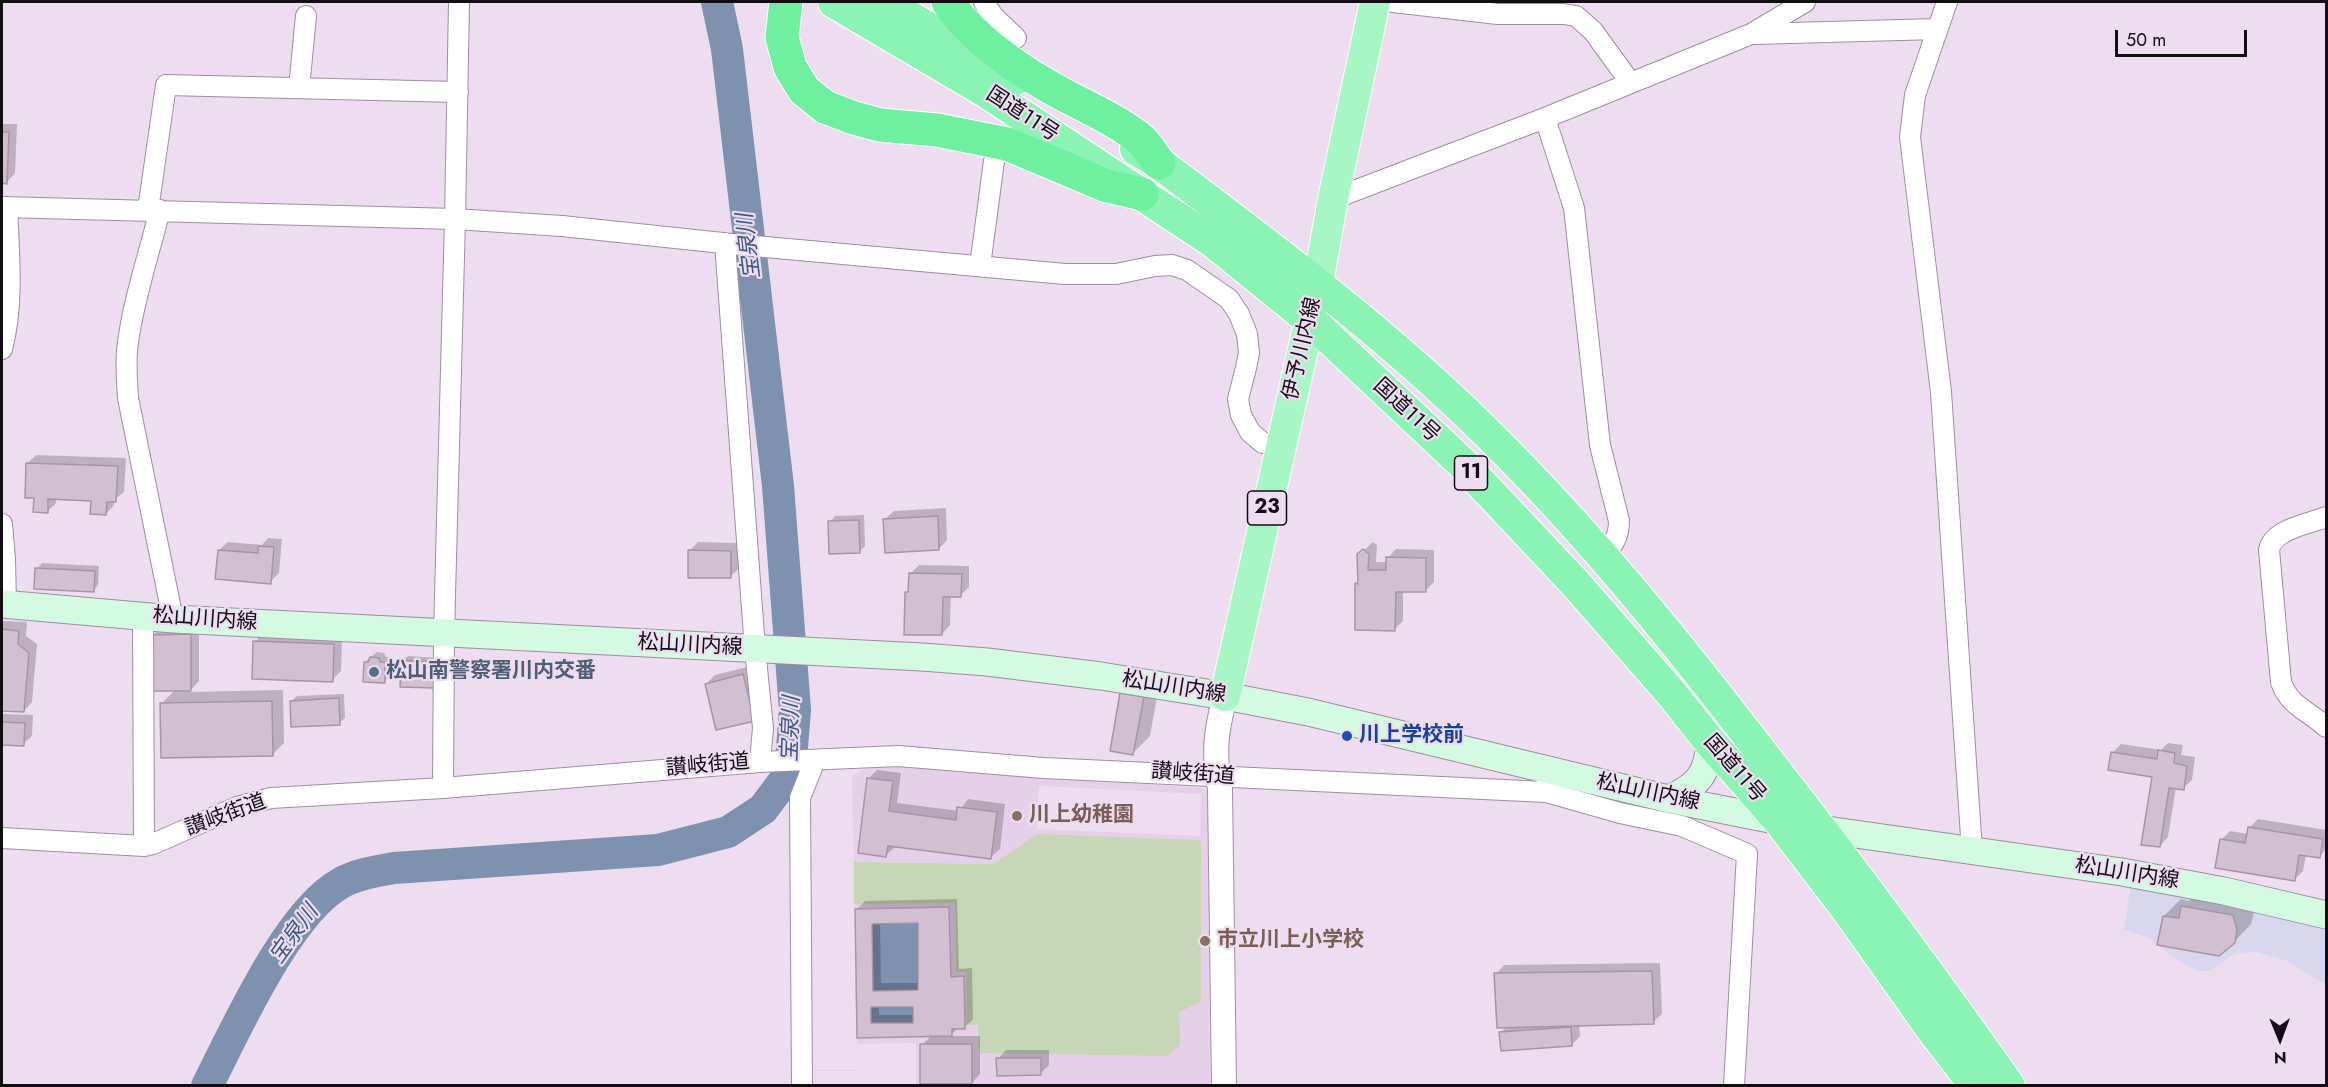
<!DOCTYPE html>
<html>
<head>
<meta charset="utf-8">
<style>
  body { margin:0 }
  #map { position:relative; width:2328px; height:1087px; overflow:hidden; background:#eeddf1; font-family:Jost,sans-serif }
  canvas { display:block }
  .frame { position:absolute; inset:0; border:3px solid #120d13; pointer-events:none }
  .north { position:absolute; left:2250px; top:1009px; width:60px; height:60px; -webkit-text-stroke:4px #eeddf1; paint-order:stroke; rotate:179deg; font-size:16px; font-weight:700; line-height:24px; text-align:center; color:#120d13 }
  .north::after { content:''; display:block; margin:auto; width:21px; height:27px; background:#120d13; clip-path:polygon(50% 0,100% 100%,50% 72%,0 100%) }
  .scale { position:absolute; left:2115px; top:30px; width:132px; height:27px; box-sizing:border-box; border:3px solid #120d13; border-top:0; padding-left:8px; font-size:18px; line-height:21px; white-space:nowrap; color:#120d13; -webkit-text-stroke:4px #eeddf1; paint-order:stroke }
</style>
</head>
<body>
<div id="map">
<canvas width="2328" height="1087"></canvas>
<div class="frame"></div>
<div class="north">N</div>
<div class="scale">50 m</div>
</div>
<script>
const g = document.querySelector('canvas').getContext('2d');
g.lineJoin = 'round';
function paint(path, color) { g.fillStyle = color; g.fill(path, 'evenodd'); }
function strokePath(path, color, width, dash) { g.strokeStyle = color; g.lineWidth = width; g.lineCap = dash ? 'butt' : 'round'; g.setLineDash(dash || []); g.stroke(path); }
function drawText(font, color, halo, rows, align = 'center') {
  g.font = font + ' Jost,"Noto Sans JP",sans-serif'; g.lineWidth = 4.5; g.setLineDash([]); g.textBaseline = 'middle'; g.strokeStyle = halo; g.fillStyle = color; for (const [text, x, y, turn = 0] of rows) {
    g.save(); g.translate(x, y); g.rotate((+turn || 0) * Math.PI / 180); g.textAlign = isNaN(turn) ? turn : align; if (halo) g.strokeText(text, 0, 0); g.fillText(text, 0, 0); g.restore();
  }
}
const built = new Path2D(`
  M 882,766 L 1202,788 L 1208,792 L 1210,1085 L 916,1085 L 916,1043 L 858,1044 L 858,1071 L 816,1071 L 816,1085 L 815,1070 L 858,1070 L 852,777 L 865,768 ZM 867,778 L 893,781 L 889,811 L 956,820 L 958,807 L 997,812 L 991,859 L 888,846 L 886,857 L 858,853 ZM 1039,786 L 1201,794 L 1200,836 L 1037,829 ZM 1038,834 L 978,1024 L 968,1025 L 966,972 L 956,972 L 955,903 L 854,862 L 993,864 ZM 949,907 L 951,977 L 963,976 L 965,1029 L 952,1029 L 951,1036 L 858,1038 L 855,909 ZM 920,1044 L 972,1044 L 972,1084 L 921,1084 ZM 996,1058 L 1041,1058 L 1041,1075 L 997,1076 Z`);
const medical = new Path2D(`
  M 2131,884 L 2326,923 L 2326,985 L 2285,960 L 2256,952 L 2235,954 L 2209,971 L 2197,971 L 2187,966 L 2146,937 L 2124,930 ZM 2182,906 L 2233,915 L 2237,930 L 2235,943 L 2219,956 L 2158,945 L 2163,916 L 2179,918 Z`);
const green = new Path2D(`
  M 1037,834 L 1201,840 L 1201,1002 L 1179,1012 L 1180,1045 L 1167,1056 L 979,1053 L 978,1025 L 967,1025 L 966,972 L 956,972 L 955,903 L 854,904 L 854,862 L 993,864 Z`);
const water = new Path2D(`
  M 918,923 L 918,990 L 873,991 L 872,924 Z
  M 871,1007 L 913,1007 L 913,1023 L 871,1023 Z`);
const shadow = new Path2D(`
  M 2,124 L 17,124 L 15,173 L 7,182 L 2,182 Z
  M 36,455 L 126,458 L 124,492 L 114,500 L 114,505 L 106,514 L 93,499 L 56,498 L 56,503 L 47,512 L 35,497 L 28,463 Z
  M 946,508 L 947,540 L 939,549 L 885,519 L 894,511 Z
  M 864,515 L 865,546 L 859,552 L 830,522 L 835,516 Z
  M 268,538 L 282,539 L 279,573 L 270,582 L 219,550 L 228,542 L 262,545 Z
  M 698,542 L 739,543 L 739,568 L 730,577 L 689,551 Z
  M 1373,542 L 1377,545 L 1376,562 L 1388,562 L 1388,558 L 1396,549 L 1434,550 L 1434,582 L 1425,591 L 1403,590 L 1403,621 L 1394,630 L 1356,629 L 1357,584 L 1360,581 L 1359,555 Z
  M 42,563 L 99,566 L 98,585 L 93,591 L 37,569 Z
  M 919,565 L 969,566 L 969,587 L 960,596 L 951,595 L 950,625 L 942,634 L 907,592 L 910,589 L 910,574 Z
  M 2,621 L 27,622 L 26,636 L 37,644 L 32,702 L 24,711 L 2,709 Z
  M 199,626 L 199,681 L 189,692 L 283,690 L 284,743 L 273,754 L 161,704 L 175,690 L 153,635 L 162,627 Z
  M 263,633 L 342,636 L 341,671 L 332,680 L 255,642 Z
  M 377,652 L 384,653 L 386,657 L 390,657 L 390,676 L 384,681 L 365,662 Z
  M 408,656 L 439,658 L 433,686 L 402,661 Z
  M 751,666 L 762,711 L 706,684 L 715,675 Z
  M 1139,676 L 1160,680 L 1150,736 L 1132,754 L 1122,694 Z
  M 344,694 L 345,718 L 339,723 L 291,701 L 297,696 Z
  M 2,714 L 33,715 L 32,736 L 23,744 L 2,744 Z
  M 2168,743 L 2183,745 L 2181,755 L 2195,757 L 2192,780 L 2183,788 L 2176,787 L 2168,837 L 2160,846 L 2154,776 L 2112,753 L 2121,744 L 2161,750 Z
  M 877,770 L 901,773 L 897,803 L 959,811 L 968,799 L 1005,804 L 1000,849 L 991,857 L 895,847 L 886,855 L 869,778 Z
  M 2258,819 L 2326,830 L 2326,849 L 2319,857 L 2306,854 L 2303,871 L 2295,879 L 2221,840 L 2230,831 L 2248,834 L 2249,828 Z
  M 2200,889 L 2254,912 L 2251,924 L 2234,942 L 2164,916 L 2181,899 L 2189,901 Z
  M 957,899 L 959,969 L 972,968 L 973,1019 L 964,1028 L 958,1028 L 950,1036 L 980,1036 L 980,1074 L 972,1083 L 922,1045 L 932,1035 L 859,1037 L 856,910 L 865,901 ZM 880,922 L 919,922 L 920,983 L 881,983 ZM 914,1005 L 914,1015 L 879,1015 L 879,1006 Z
  M 1660,963 L 1662,1014 L 1653,1022 L 1579,1024 L 1580,1036 L 1572,1045 L 1501,1032 L 1507,1026 L 1496,974 L 1504,965 Z
  M 1006,1050 L 1049,1050 L 1049,1065 L 1040,1074 L 998,1059 Z`);
const river = new Path2D(`
  M 207,1086 C 235,1031 288,912 341,883 C 357,874 377,871 394,868 L 658,850 L 728,832 L 763,809 L 790,773 L 795,710 L 778,486 L 727,49 L 717,2`);
const building = new Path2D(`
  M 2,132 L 9,132 L 7,184 L 2,183 Z
  M 26,463 L 118,466 L 116,502 L 107,502 L 106,515 L 90,514 L 91,501 L 48,499 L 48,513 L 33,512 L 34,498 L 25,498 Z
  M 938,516 L 939,550 L 885,553 L 883,519 Z
  M 859,520 L 860,553 L 829,554 L 828,521 Z
  M 258,546 L 274,547 L 271,584 L 215,579 L 218,550 L 258,553 Z
  M 1363,549 L 1369,554 L 1368,570 L 1386,570 L 1386,557 L 1426,558 L 1426,592 L 1396,592 L 1395,631 L 1355,630 L 1355,583 L 1358,584 L 1357,554 Z
  M 688,550 L 731,551 L 731,578 L 688,578 Z
  M 35,568 L 95,571 L 94,592 L 34,589 Z
  M 909,573 L 962,574 L 961,597 L 943,597 L 942,635 L 904,635 L 905,592 L 908,592 Z
  M 2,629 L 19,631 L 18,644 L 29,653 L 24,712 L 2,711 Z
  M 191,634 L 191,691 L 152,691 L 151,635 Z
  M 253,641 L 334,644 L 333,682 L 252,679 Z
  M 370,657 L 379,658 L 380,662 L 385,662 L 385,683 L 363,682 L 364,662 L 368,662 Z
  M 401,660 L 434,663 L 434,688 L 400,687 Z
  M 743,674 L 755,721 L 716,730 L 705,684 Z
  M 1120,693 L 1144,697 L 1133,755 L 1110,751 Z
  M 339,698 L 340,725 L 291,727 L 290,701 Z
  M 272,701 L 273,756 L 161,758 L 160,703 Z
  M 2,722 L 25,723 L 24,746 L 2,745 Z
  M 2158,750 L 2175,753 L 2174,763 L 2187,766 L 2184,790 L 2169,788 L 2160,847 L 2141,845 L 2152,777 L 2108,770 L 2111,752 L 2157,759 Z
  M 867,778 L 893,781 L 889,811 L 956,820 L 957,807 L 997,812 L 991,859 L 888,846 L 886,857 L 858,853 Z
  M 2248,827 L 2323,839 L 2320,858 L 2299,855 L 2295,881 L 2215,868 L 2220,839 L 2245,843 Z
  M 2181,906 L 2233,915 L 2237,930 L 2235,943 L 2219,956 L 2157,945 L 2163,916 L 2179,918 Z
  M 949,907 L 951,977 L 964,976 L 965,1029 L 952,1029 L 952,1036 L 857,1038 L 855,909 ZM 918,923 L 918,990 L 873,991 L 872,924 ZM 871,1007 L 913,1007 L 913,1023 L 871,1023 Z
  M 1652,971 L 1654,1024 L 1497,1028 L 1494,973 Z
  M 1571,1027 L 1572,1046 L 1501,1051 L 1499,1032 Z
  M 920,1044 L 972,1044 L 972,1084 L 920,1084 Z
  M 996,1058 L 1041,1058 L 1041,1075 L 997,1076 Z`);
const minor = new Path2D(`
  M 459,2 L 455,219 L 562,226 L 732,244 L 1065,274 L 1116,274 L 1155,266 L 1172,265 L 1187,270 L 1229,299 L 1239,314 L 1247,334 L 1249,353 L 1246,368 L 1238,399 L 1241,415 L 1250,432 L 1263,443 L 1280,446
  M 984,2 L 993,16 L 1016,38
  M 1393,2 L 1498,14 L 1564,14 L 1576,16 L 1593,31 L 1630,82
  M 1947,2 L 1915,95 L 1910,137 L 1941,392 L 1972,851
  M 1754,34 L 1937,29
  M 299,88 L 306,16
  M 1545,118 L 1574,208 L 1600,445 L 1619,521 C 1619,537 1613,545 1603,556
  M 1333,199 L 1545,118 L 1751,34 L 1805,2
  M 2,207 L 455,219 L 444,634 L 443,788
  M 148,210 L 166,85 L 458,92
  M 160,210 C 149,254 134,298 128,342 C 125,361 127,380 128,398 L 173,619
  M 725,243 L 755,649 L 763,728 L 760,762
  M 980,266 L 994,161
  M 2,349 C 14,304 9,253 7,207
  M 2326,517 C 2309,524 2273,529 2269,550 L 2281,682 C 2289,706 2309,711 2326,727
  M 2,524 L 5,559 L 6,604
  M 143,616 L 144,846
  M 1546,792 L 1620,813 L 1682,826 L 1747,854 L 1734,1086
  M 2,838 L 144,846 L 153,844 L 237,807 L 271,798 L 443,788 L 760,762 L 898,756 L 1044,768 L 1546,792 L 1549,771
  M 802,1086 L 800,798 L 815,760`);
const tertiary = new Path2D(`
  M 1224,1086 L 1220,789 C 1213,752 1216,732 1225,696`);
const secondary = new Path2D(`
  M 2,604 L 173,619 L 922,657 L 987,662 L 1101,676 L 1225,696 L 1308,712 L 1669,799 L 1820,829 L 2122,872 L 2224,891 L 2326,915
  M 1669,799 C 1697,786 1708,775 1710,742`);
const primary = new Path2D(`
  M 1225,696 L 1318,283 L 1333,199 L 1375,2`);
const trunk = new Path2D(`
  M 834,2 L 985,91 L 1215,243 L 1310,320 L 1461,462 L 1575,583 L 1671,693 L 1710,742 L 1778,819 L 1846,908 L 1934,1032 L 1976,1086
  M 884,2 L 1015,79
  M 1136,149 L 1159,163 C 1272,248 1386,333 1487,433 C 1591,535 1682,649 1771,765 C 1853,870 1932,977 2009,1086`);
const motorway = new Path2D(`
  M 786,2 L 782,37 L 790,67 L 804,90 L 825,107 L 854,118 L 880,125 L 937,130 L 1007,144 L 1107,186 L 1142,194
  M 948,2 C 971,36 1010,64 1046,85 C 1076,103 1111,116 1139,138 C 1147,144 1153,155 1159,163`);
const markers = [
  [374,672,6,"#5c6f8a"],
  [1347,736,6,"#1a4fb4"],
  [1017,816,6,"#8d6e63"],
  [1205,941,6,"#8d6e63"]
];
const shields = [
  [1471,473,33],
  [1267,508,39]
];
const shieldNames = [
  ["11",1471,473],
  ["23",1267,508]
];
const streetNames = [
  ["国道11号",1022,115,33],
  ["伊予川内線",1303,349,-77],
  ["国道11号",1406,411,43],
  ["松山川内線",205,620,4],
  ["松山川内線",690,646,3],
  ["松山川内線",1174,688,9],
  ["讃岐街道",708,766,-5],
  ["国道11号",1734,769,49],
  ["讃岐街道",1193,775,4],
  ["松山川内線",1648,793,12],
  ["讃岐街道",226,816,-20],
  ["松山川内線",2127,874,9]
];
const serviceNames = [
  ["松山南警察署川内交番",386,672]
];
const transitNames = [
  ["川上学校前",1359,736]
];
const educationNames = [
  ["川上幼稚園",1029,816],
  ["市立川上小学校",1217,941]
];
const waterNames = [
  ["宝泉川",750,246,-97],
  ["宝泉川",792,729,-88],
  ["宝泉川",295,935,-54]
];
paint(built, '#e6d0e9');
paint(medical, '#d9d7ed');
paint(green, '#c6d6b6');
paint(water, '#7e92b0');
strokePath(water, '#5e6a81', 1.5);
paint(shadow, '#0003');
strokePath(river, '#7e92b0', 32);
paint(building, '#d2bfd1');
strokePath(building, '#a795a6', 1.5);
strokePath(minor, '#9e8ea0', 22);
strokePath(tertiary, '#9e8ea0', 26);
strokePath(secondary, '#9e8ea0', 29);
strokePath(primary, '#fff', 32);
strokePath(trunk, '#fff', 34);
strokePath(motorway, '#fff', 35);
strokePath(minor, '#fff', 20);
strokePath(tertiary, '#fff', 24);
strokePath(secondary, '#d4fae2', 27);
strokePath(primary, '#a8f6c6', 30);
strokePath(trunk, '#8bf3b3', 32);
strokePath(motorway, '#6ef0a0', 33);
for (const [x, y, r, color] of markers) { const dot = new Path2D(); dot.arc(x, y, r, 0, 2 * Math.PI); g.fillStyle = color; g.fill(dot); strokePath(dot, '#eeddf1', 2); }
for (const [x, y, w] of shields) { const box = new Path2D(); box.roundRect(x - w / 2, y - 17, w, 34, 4.5); g.fillStyle = '#eeddf1'; g.fill(box); strokePath(box, '#120d13', 1.5); }
drawText('bold 20px', '#120d13', null, shieldNames);
drawText('21px', '#120d13', '#eeddf1', streetNames);
drawText('bold 21px', '#4e5e75', '#eeddf1', serviceNames, 'left');
drawText('bold 21px', '#164399', '#eeddf1', transitNames, 'left');
drawText('bold 21px', '#785e54', '#eeddf1', educationNames, 'left');
drawText('italic 22px', '#3b5884', '#eeddf1', waterNames);
</script>
</body>
</html>
